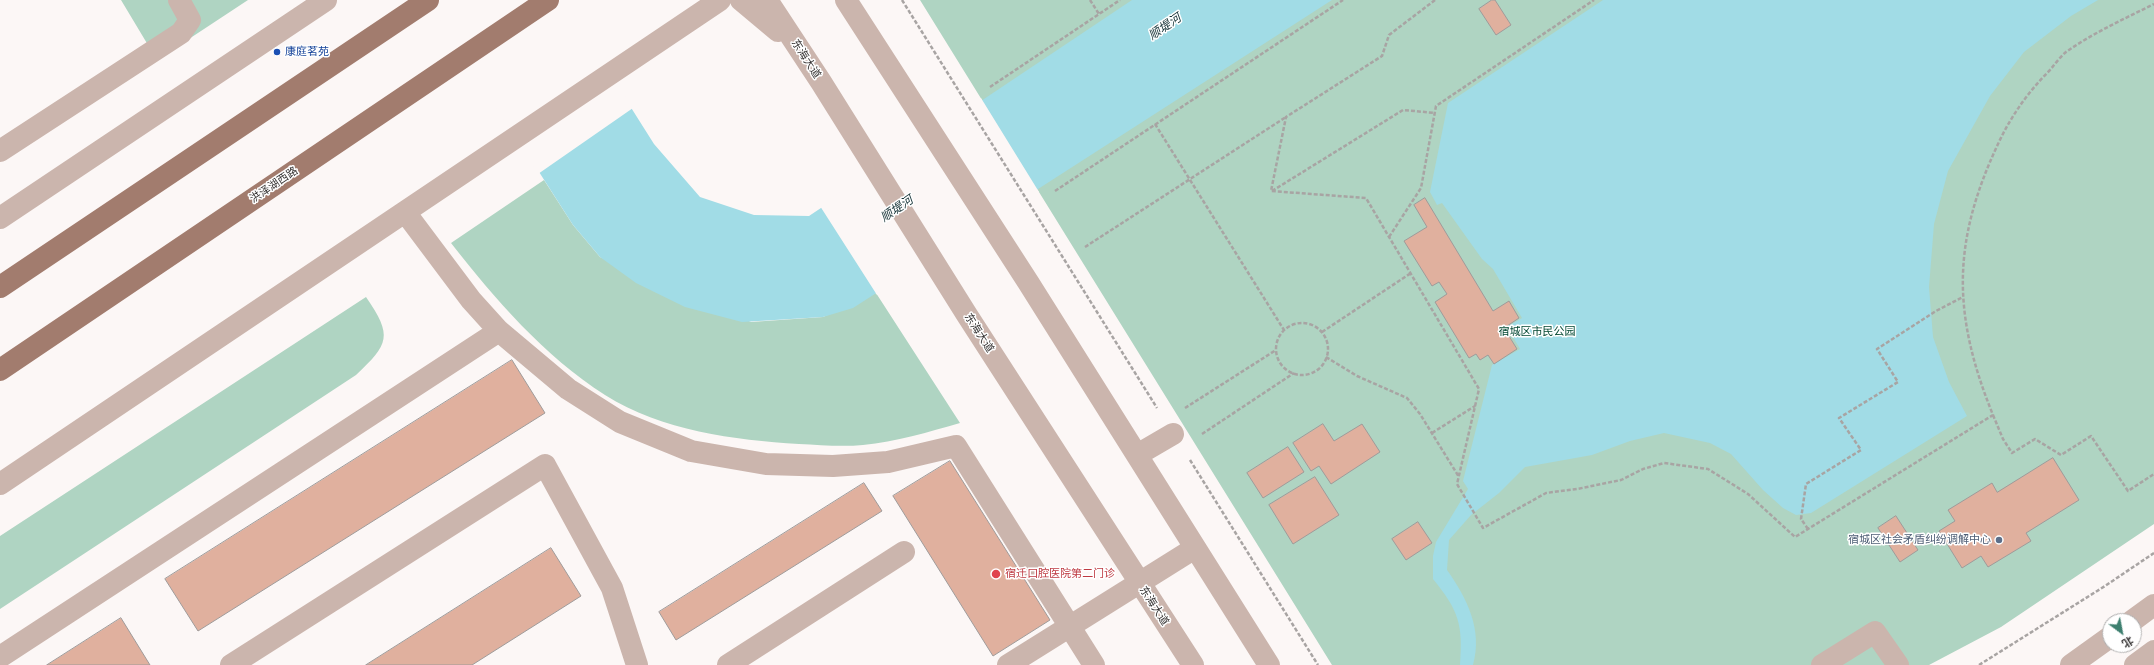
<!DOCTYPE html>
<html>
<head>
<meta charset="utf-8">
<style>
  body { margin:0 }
  #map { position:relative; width:2154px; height:665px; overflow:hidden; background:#fcf7f6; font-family:Montserrat,"Noto Sans SC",sans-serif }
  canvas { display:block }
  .north { position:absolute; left:2102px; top:613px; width:40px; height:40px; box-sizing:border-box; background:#fff; border:1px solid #afaeae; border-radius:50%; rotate:148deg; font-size:11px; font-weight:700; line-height:16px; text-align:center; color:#363434 }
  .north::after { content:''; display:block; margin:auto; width:14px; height:18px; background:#3d7f6f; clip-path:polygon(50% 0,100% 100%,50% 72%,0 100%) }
</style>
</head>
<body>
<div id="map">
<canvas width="2154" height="665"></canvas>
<div class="north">北</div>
</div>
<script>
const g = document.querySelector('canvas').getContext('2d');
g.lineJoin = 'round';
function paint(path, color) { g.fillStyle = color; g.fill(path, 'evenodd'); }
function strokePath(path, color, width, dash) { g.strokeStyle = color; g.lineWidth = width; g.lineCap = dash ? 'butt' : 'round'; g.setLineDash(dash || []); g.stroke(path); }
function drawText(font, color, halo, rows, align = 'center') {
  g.font = font + ' Montserrat,"Noto Sans SC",sans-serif'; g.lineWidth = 3; g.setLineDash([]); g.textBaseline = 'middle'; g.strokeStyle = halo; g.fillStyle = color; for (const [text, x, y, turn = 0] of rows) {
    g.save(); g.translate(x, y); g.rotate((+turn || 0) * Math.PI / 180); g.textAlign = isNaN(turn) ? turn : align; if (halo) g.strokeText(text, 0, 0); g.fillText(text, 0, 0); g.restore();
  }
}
const green = new Path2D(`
  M 121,0 L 248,0 L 157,60 Z
  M 920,0 L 2154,0 L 2154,524 L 2001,627 L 1929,665 L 1332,665 Z
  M 544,180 L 573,225 L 600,257 L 751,322 L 823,317 L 876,293 L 960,423 C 928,432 896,442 863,445 C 842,447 820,445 799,444 C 734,440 662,431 605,395 C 544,356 495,299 451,243 Z
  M 366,297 C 393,336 389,344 356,375 L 0,609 L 0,536 Z`);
const water = new Path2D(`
  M 429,0 L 563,0 L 654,144 L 700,197 L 754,215 L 809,216 L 1132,0 L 1332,0 L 853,308 L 823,317 L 742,322 L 685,307 L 636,283 L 600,257 L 573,225 Z
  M 1603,0 L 2098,0 L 2071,16 L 2024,52 L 1990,96 L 1948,171 L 1934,224 L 1929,287 L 1933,337 L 1949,382 L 1967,416 L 1811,513 L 1796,515 L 1783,508 L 1763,490 L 1731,454 L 1710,443 L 1664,433 L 1630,441 L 1592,455 L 1525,467 L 1499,493 L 1471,515 L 1449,540 L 1447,570 C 1467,598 1483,630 1473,665 L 1460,665 C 1463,624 1459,611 1433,579 L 1433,556 L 1436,542 L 1468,489 L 1463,481 L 1492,365 L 1520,349 L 1507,327 L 1522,318 L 1493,269 L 1482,259 L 1442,203 L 1437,205 L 1430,192 L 1448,103 Z`);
const pier = new Path2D(`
  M 427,0 L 565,0 L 633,108 L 538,174 Z
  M 981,98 L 1039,192 L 877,295 L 820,206 Z`);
const building = new Path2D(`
  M 1492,0 L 1495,0 L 1511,25 L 1496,35 L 1479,9 Z
  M 1425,198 L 1493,311 L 1509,301 L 1519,318 L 1504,328 L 1517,349 L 1494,364 L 1488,355 L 1480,360 L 1476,354 L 1469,358 L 1435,302 L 1447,294 L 1439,282 L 1432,286 L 1404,241 L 1427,227 L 1414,205 Z
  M 512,360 L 545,413 L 198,631 L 165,579 Z
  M 1323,424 L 1334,441 L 1362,424 L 1380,452 L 1331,484 L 1319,466 L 1311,471 L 1293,443 Z
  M 1288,447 L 1304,472 L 1263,498 L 1247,473 Z
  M 2053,458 L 2079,500 L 2026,533 L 2031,541 L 1988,567 L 1981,556 L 1962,568 L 1939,531 L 1955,521 L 1948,510 L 1992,483 L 1997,492 Z
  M 950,461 L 1050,620 L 993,656 L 893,496 Z
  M 1315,477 L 1339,515 L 1293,544 L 1269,505 Z
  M 864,483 L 882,511 L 676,640 L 659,612 Z
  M 1896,516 L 1918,550 L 1900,562 L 1878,528 Z
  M 1418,522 L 1432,543 L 1406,560 L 1392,539 Z
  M 551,548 L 581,596 L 472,665 L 366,665 Z
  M 121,618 L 150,665 L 47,665 Z`);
const path = new Path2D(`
  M 902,0 L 1157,408
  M 1090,0 L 1099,14
  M 1435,0 L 1389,35 L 1382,56 L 1286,117 L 1271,191 L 1366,198 L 1479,389 L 1457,484 L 1483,528 L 1546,493 L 1577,489 L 1621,480 L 1643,469 L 1664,463 L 1708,469 L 1748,494 L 1795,537 L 1993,415 C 1952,314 1952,242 1998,144 C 2011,116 2028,92 2050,70 C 2055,64 2060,57 2066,52 C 2093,33 2124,19 2154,4
  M 990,87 L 1120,0
  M 1155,124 L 1284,330
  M 1055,191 L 1343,0
  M 1272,191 L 1403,110 L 1435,113
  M 1389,237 L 1421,188 L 1436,106 L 1594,0
  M 1085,247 L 1286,117
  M1276 349a26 26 0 1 1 52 0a26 26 0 1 1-52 0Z
  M 1322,332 L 1411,273
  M 1326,357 L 1357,376 L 1407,398 L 1420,414 L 1459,477
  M 1185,408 L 1276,350
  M 1993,415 L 2003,439 L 2012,453 L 2035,439 L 2061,455 L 2091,436 L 2128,491 L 2154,474
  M 1432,433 L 1475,406
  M 1202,434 L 1294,373
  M 1190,460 L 1318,665
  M 1808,529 L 1801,519 L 1806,484 L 1861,450 L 1839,418 L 1898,382 L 1877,349 L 1936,311 L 1963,297
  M 1979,665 L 2105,586 L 2154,553`);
const minor = new Path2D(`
  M 741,0 L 778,31
  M 767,0 L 821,82 L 967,315 L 1193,665
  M 846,0 L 1028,282 L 1269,665
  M 0,151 L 181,33 L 190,20 L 179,0
  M 405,212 L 471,300 L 499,331 L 568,389 L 620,422 L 691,451 L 766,464 L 833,466 L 888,462 L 956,446 L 1094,665
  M 0,218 L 326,0
  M 1137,455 L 1173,434
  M 0,484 L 720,0
  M 2132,621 L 2154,605
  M 0,657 L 499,331
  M 231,665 L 545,465 L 612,588 L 637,665
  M 728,665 L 904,552
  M 1008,665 L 1195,548
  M 1822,665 L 1875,632 L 1898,665
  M 2071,665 L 2110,637
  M 2135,665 L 2154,651`);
const major = new Path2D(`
  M 0,287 L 428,0
  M 0,370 L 548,0`);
const markers = [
  [277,52,4,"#1a4fb4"],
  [1999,540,4,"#5c6f8a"],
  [996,574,5,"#e0444e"]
];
const transitNames = [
  ["康庭茗苑",285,52]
];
const streetNames = [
  ["东海大道",806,59,57],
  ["洪泽湖西路",274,185,-34],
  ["东海大道",979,333,57],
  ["东海大道",1154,606,57]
];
const parkNames = [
  ["宿城区市民公园",1537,332]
];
const serviceNames = [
  ["宿城区社会矛盾纠纷调解中心",1991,540]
];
const healthNames = [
  ["宿迁口腔医院第二门诊",1005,574]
];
const waterNames = [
  ["顺堤河",1165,27,-34],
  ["顺堤河",897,209,-34]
];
paint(green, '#afd4c2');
paint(water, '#a1dce6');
paint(pier, '#fcf7f6');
paint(building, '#e0b09e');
strokePath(building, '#9f9b9a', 1);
strokePath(path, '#a8a4a3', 2.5, [4, 2]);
strokePath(minor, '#cbb5ad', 22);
strokePath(major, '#a27c6e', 22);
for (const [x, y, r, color] of markers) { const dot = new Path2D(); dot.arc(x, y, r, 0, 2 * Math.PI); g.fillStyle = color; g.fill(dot); strokePath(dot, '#fff', 1.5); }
drawText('11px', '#164399', '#fff', transitNames, 'left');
drawText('11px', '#363434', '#fff', streetNames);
drawText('11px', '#034832', '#fff', parkNames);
drawText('11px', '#4e5e75', '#fff', serviceNames, 'right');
drawText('11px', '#be3a42', '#fff', healthNames, 'left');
drawText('italic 12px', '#112f33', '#fff', waterNames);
</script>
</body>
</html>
